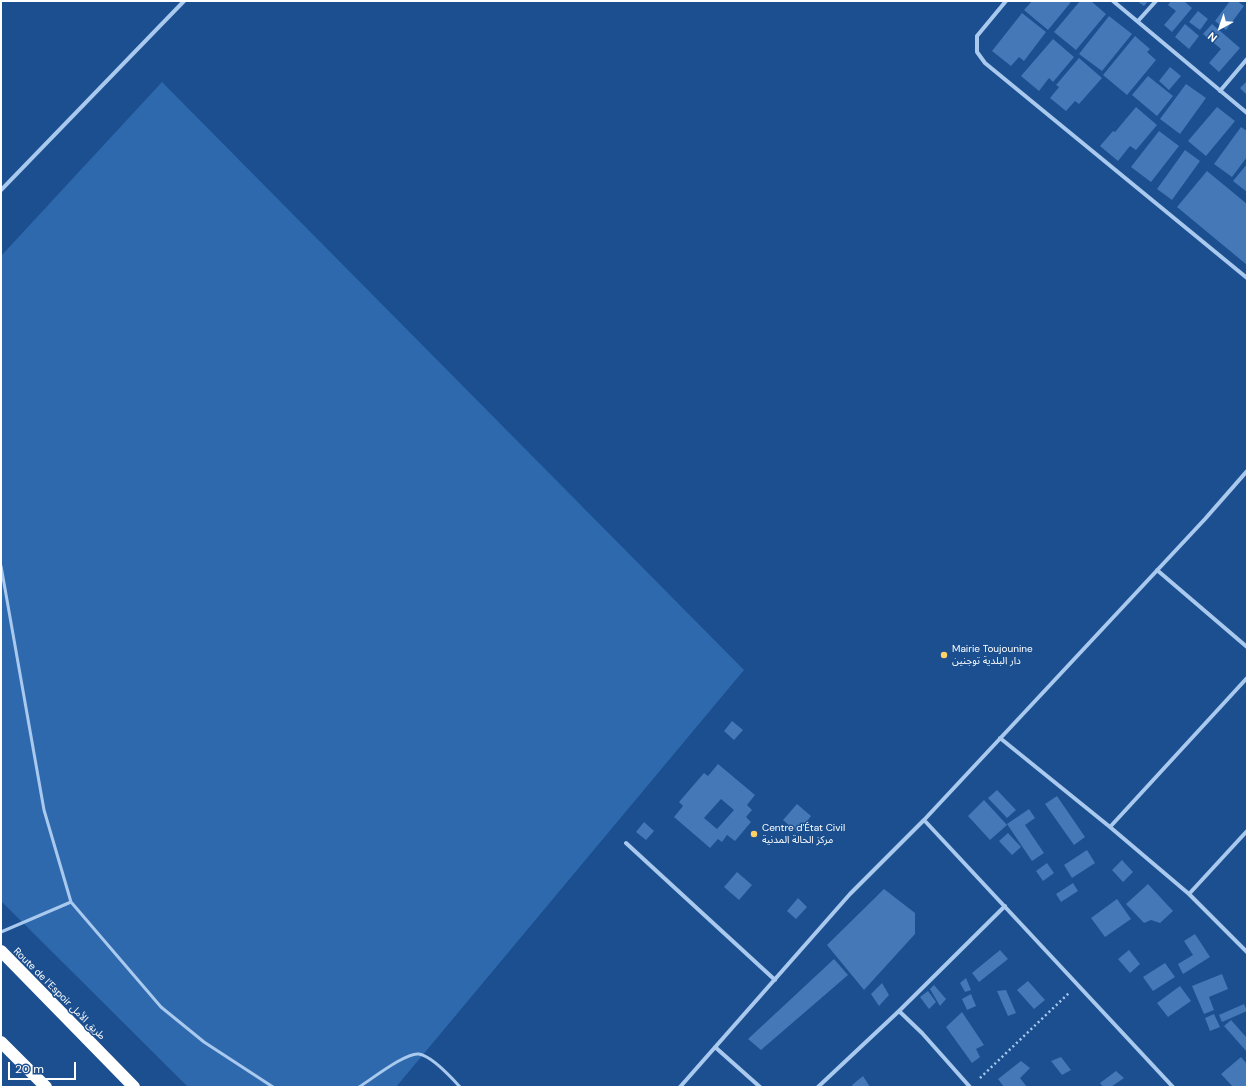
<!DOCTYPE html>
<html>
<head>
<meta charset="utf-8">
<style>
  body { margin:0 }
  #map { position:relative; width:1248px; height:1088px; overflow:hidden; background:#1b4f8f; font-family:"DM Sans",sans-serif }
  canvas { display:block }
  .frame { position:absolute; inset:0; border:2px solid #fff; pointer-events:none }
  .north { position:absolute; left:1200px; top:8px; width:40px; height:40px; -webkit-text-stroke:3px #1b4f8f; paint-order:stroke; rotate:220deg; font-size:11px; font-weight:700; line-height:16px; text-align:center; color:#fff }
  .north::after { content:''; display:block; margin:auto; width:14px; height:18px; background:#fff; clip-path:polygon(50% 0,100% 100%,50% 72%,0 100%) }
  .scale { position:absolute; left:8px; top:1062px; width:68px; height:18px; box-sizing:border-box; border:2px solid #fff; border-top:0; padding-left:5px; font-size:12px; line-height:14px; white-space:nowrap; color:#fff; -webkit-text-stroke:3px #1b4f8f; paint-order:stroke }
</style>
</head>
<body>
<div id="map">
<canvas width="1248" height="1088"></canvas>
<div class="frame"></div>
<div class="north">N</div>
<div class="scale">20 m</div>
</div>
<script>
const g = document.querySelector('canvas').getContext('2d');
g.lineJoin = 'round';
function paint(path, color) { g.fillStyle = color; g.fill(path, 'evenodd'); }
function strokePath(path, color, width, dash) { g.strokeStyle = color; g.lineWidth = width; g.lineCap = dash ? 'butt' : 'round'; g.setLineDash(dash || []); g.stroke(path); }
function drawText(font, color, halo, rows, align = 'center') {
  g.font = font + ' "DM Sans","Noto Sans Arabic",sans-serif'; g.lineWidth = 3; g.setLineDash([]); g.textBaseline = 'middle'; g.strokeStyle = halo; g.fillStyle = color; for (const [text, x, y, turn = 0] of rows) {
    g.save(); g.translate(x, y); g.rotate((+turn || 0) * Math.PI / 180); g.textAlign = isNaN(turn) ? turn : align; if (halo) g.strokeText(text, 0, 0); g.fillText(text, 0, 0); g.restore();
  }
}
const green = new Path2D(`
  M 162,82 L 744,670 L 396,1087 L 188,1087 L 1,901 L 1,256 Z`);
const building = new Path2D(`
  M 1032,1 L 1069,1 L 1071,2 L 1048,30 L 1024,10 Z
  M 1080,1 L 1091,1 L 1106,14 L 1076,50 L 1054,32 Z
  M 1137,1 L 1148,1 L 1144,6 Z
  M 1171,1 L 1184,1 L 1192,8 L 1172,32 L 1164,25 L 1176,11 L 1168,5 Z
  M 1230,1 L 1237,1 L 1244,6 L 1226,30 L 1215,21 Z
  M 1198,11 L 1208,19 L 1200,30 L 1189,22 Z
  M 1022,13 L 1046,32 L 1024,61 L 1019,57 L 1011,66 L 992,51 Z
  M 1109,16 L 1132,34 L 1102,71 L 1079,54 Z
  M 1185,24 L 1199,36 L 1189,49 L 1175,37 Z
  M 1212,24 L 1240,48 L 1219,72 L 1209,63 L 1221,49 L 1203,34 Z
  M 1135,36 L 1150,49 L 1147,52 L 1156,60 L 1127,95 L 1103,75 Z
  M 1053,39 L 1074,57 L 1053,82 L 1049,78 L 1039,91 L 1021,76 Z
  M 1079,58 L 1102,78 L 1079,104 L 1075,101 L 1066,111 L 1050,98 L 1059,87 L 1056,85 Z
  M 1170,67 L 1181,76 L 1169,90 L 1159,81 Z
  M 1148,76 L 1173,96 L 1157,116 L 1132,95 Z
  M 1247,81 L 1247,95 L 1240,88 Z
  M 1186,84 L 1206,98 L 1180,134 L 1160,119 Z
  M 1136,107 L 1157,125 L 1136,150 L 1130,146 L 1118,161 L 1100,146 L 1113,131 L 1115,132 Z
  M 1217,107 L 1235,121 L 1206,156 L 1188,141 Z
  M 1241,127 L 1247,131 L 1247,157 L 1232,177 L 1214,164 Z
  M 1159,131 L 1179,146 L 1151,182 L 1131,167 Z
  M 1185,150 L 1200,161 L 1172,200 L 1157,189 Z
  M 1247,164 L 1247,192 L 1233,181 Z
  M 1207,171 L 1247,204 L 1247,265 L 1177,207 Z
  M 732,721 L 743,730 L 734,740 L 724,731 Z
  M 718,764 L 755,795 L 747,805 L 752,810 L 746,817 L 751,822 L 735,841 L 727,835 L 722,842 L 718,839 L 710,848 L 674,817 L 683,806 L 679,802 L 704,773 L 708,776 ZM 721,799 L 734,810 L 717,829 L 704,818 Z
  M 997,790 L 1016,810 L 1007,818 L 988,798 Z
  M 1057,796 L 1085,837 L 1074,845 L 1045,804 Z
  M 984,800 L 1007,825 L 990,840 L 968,816 Z
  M 797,804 L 811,816 L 798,833 L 783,820 Z
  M 1029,809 L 1035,818 L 1025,825 L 1044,853 L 1032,861 L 1007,824 Z
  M 644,822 L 654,831 L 646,840 L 636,832 Z
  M 1008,833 L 1021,847 L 1012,855 L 999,841 Z
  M 1087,850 L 1095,863 L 1072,878 L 1064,865 Z
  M 1122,860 L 1133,872 L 1123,882 L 1112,870 Z
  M 1047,863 L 1054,873 L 1043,881 L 1036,871 Z
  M 737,872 L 752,885 L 739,900 L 724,887 Z
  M 1073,883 L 1078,891 L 1061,902 L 1056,894 Z
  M 1148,884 L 1173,911 L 1160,923 L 1151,920 L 1144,923 L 1126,904 Z
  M 884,889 L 915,913 L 915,934 L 864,990 L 827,945 Z
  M 798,898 L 807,907 L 796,919 L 787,911 Z
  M 1117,899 L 1131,919 L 1105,937 L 1091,918 Z
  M 1195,934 L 1210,957 L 1183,974 L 1178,964 L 1193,955 L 1184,941 Z
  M 1000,950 L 1008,959 L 979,982 L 972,973 Z
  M 1129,950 L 1140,964 L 1130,973 L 1118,959 Z
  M 834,959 L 848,975 L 761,1050 L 748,1039 Z
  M 1165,963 L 1175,977 L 1153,991 L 1143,977 Z
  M 1222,974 L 1228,989 L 1209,997 L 1214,1010 L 1204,1014 L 1192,986 Z
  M 966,978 L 971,990 L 965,992 L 960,983 Z
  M 1028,981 L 1045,1000 L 1034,1009 L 1017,990 Z
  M 882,983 L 889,995 L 879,1006 L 871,994 Z
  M 934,985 L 946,999 L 940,1006 L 930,989 Z
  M 1180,986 L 1191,1001 L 1168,1017 L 1157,1003 Z
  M 1006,990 L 1016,1013 L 1008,1016 L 997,991 Z
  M 928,991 L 936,1002 L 929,1009 L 920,997 Z
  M 971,994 L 976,1006 L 967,1010 L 962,999 Z
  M 1244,1004 L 1247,1011 L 1222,1022 L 1219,1015 Z
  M 962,1012 L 984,1045 L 976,1049 L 980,1057 L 972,1063 L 946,1027 Z
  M 1214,1014 L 1220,1027 L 1210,1031 L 1205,1018 Z
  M 1231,1020 L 1247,1038 L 1247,1052 L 1224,1026 Z
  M 1061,1057 L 1071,1070 L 1062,1075 L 1051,1061 Z
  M 1241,1057 L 1247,1064 L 1247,1087 L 1233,1087 L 1221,1074 Z
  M 1021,1061 L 1030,1068 L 1020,1078 L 1027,1087 L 1004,1087 L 998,1079 Z
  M 1116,1071 L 1124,1078 L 1111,1087 L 1103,1087 L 1100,1083 Z
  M 863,1076 L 870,1087 L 853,1087 L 852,1085 Z`);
const path = new Path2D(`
  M 980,1078 L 1069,993`);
const lane = new Path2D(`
  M 1,566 L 44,810 L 71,902 L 161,1007 L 204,1042 L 273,1087
  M 1,932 L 71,902
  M 359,1087 C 372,1079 406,1052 419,1054 C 432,1056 451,1077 460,1087`);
const street = new Path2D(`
  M 1006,1 L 977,36 L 977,52 L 985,63 L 1247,278
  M 1113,1 L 1247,113
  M 1138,21 L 1156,1
  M 1220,91 L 1247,59
  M 1,190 L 184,1
  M 1157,570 L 1247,647
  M 1000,738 L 1110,827 L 1189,894 L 1247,952
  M 924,820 L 1173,1087
  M 1110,827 L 1247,678
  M 626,843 L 775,980
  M 1189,894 L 1247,831
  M 899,1011 L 1005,906
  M 715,1047 L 760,1087
  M 680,1087 L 850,894 L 924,820 L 1205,519 L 1247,471
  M 818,1087 L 899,1011 L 922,1033 L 970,1087`);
const highway = new Path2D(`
  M 1,951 L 134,1087
  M 1,1042 L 46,1087`);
const markers = [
  [944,655,4,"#ffd166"],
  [754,834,4,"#ffd166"]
];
const poiNames = [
  ["Mairie Toujounine",952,649],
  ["دار البلدية توجنين",952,661],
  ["Centre d'État Civil",762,828],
  ["مركز الحالة المدنية",762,840]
];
const streetNames = [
  ["Route de l’Espoir طريق الأمل",59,994,45]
];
paint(green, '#2e69ad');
paint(building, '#4478b7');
strokePath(path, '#a9c9ee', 2.5, [2, 3]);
strokePath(lane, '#a9c9ee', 3);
strokePath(street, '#a9c9ee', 4);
strokePath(highway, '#fff', 12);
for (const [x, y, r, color] of markers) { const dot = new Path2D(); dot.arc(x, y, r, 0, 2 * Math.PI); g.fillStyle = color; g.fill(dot); strokePath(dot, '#1b4f8f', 1.5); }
drawText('10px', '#fff', '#1b4f8f', poiNames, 'left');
drawText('10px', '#fff', '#1b4f8f', streetNames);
</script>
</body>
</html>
